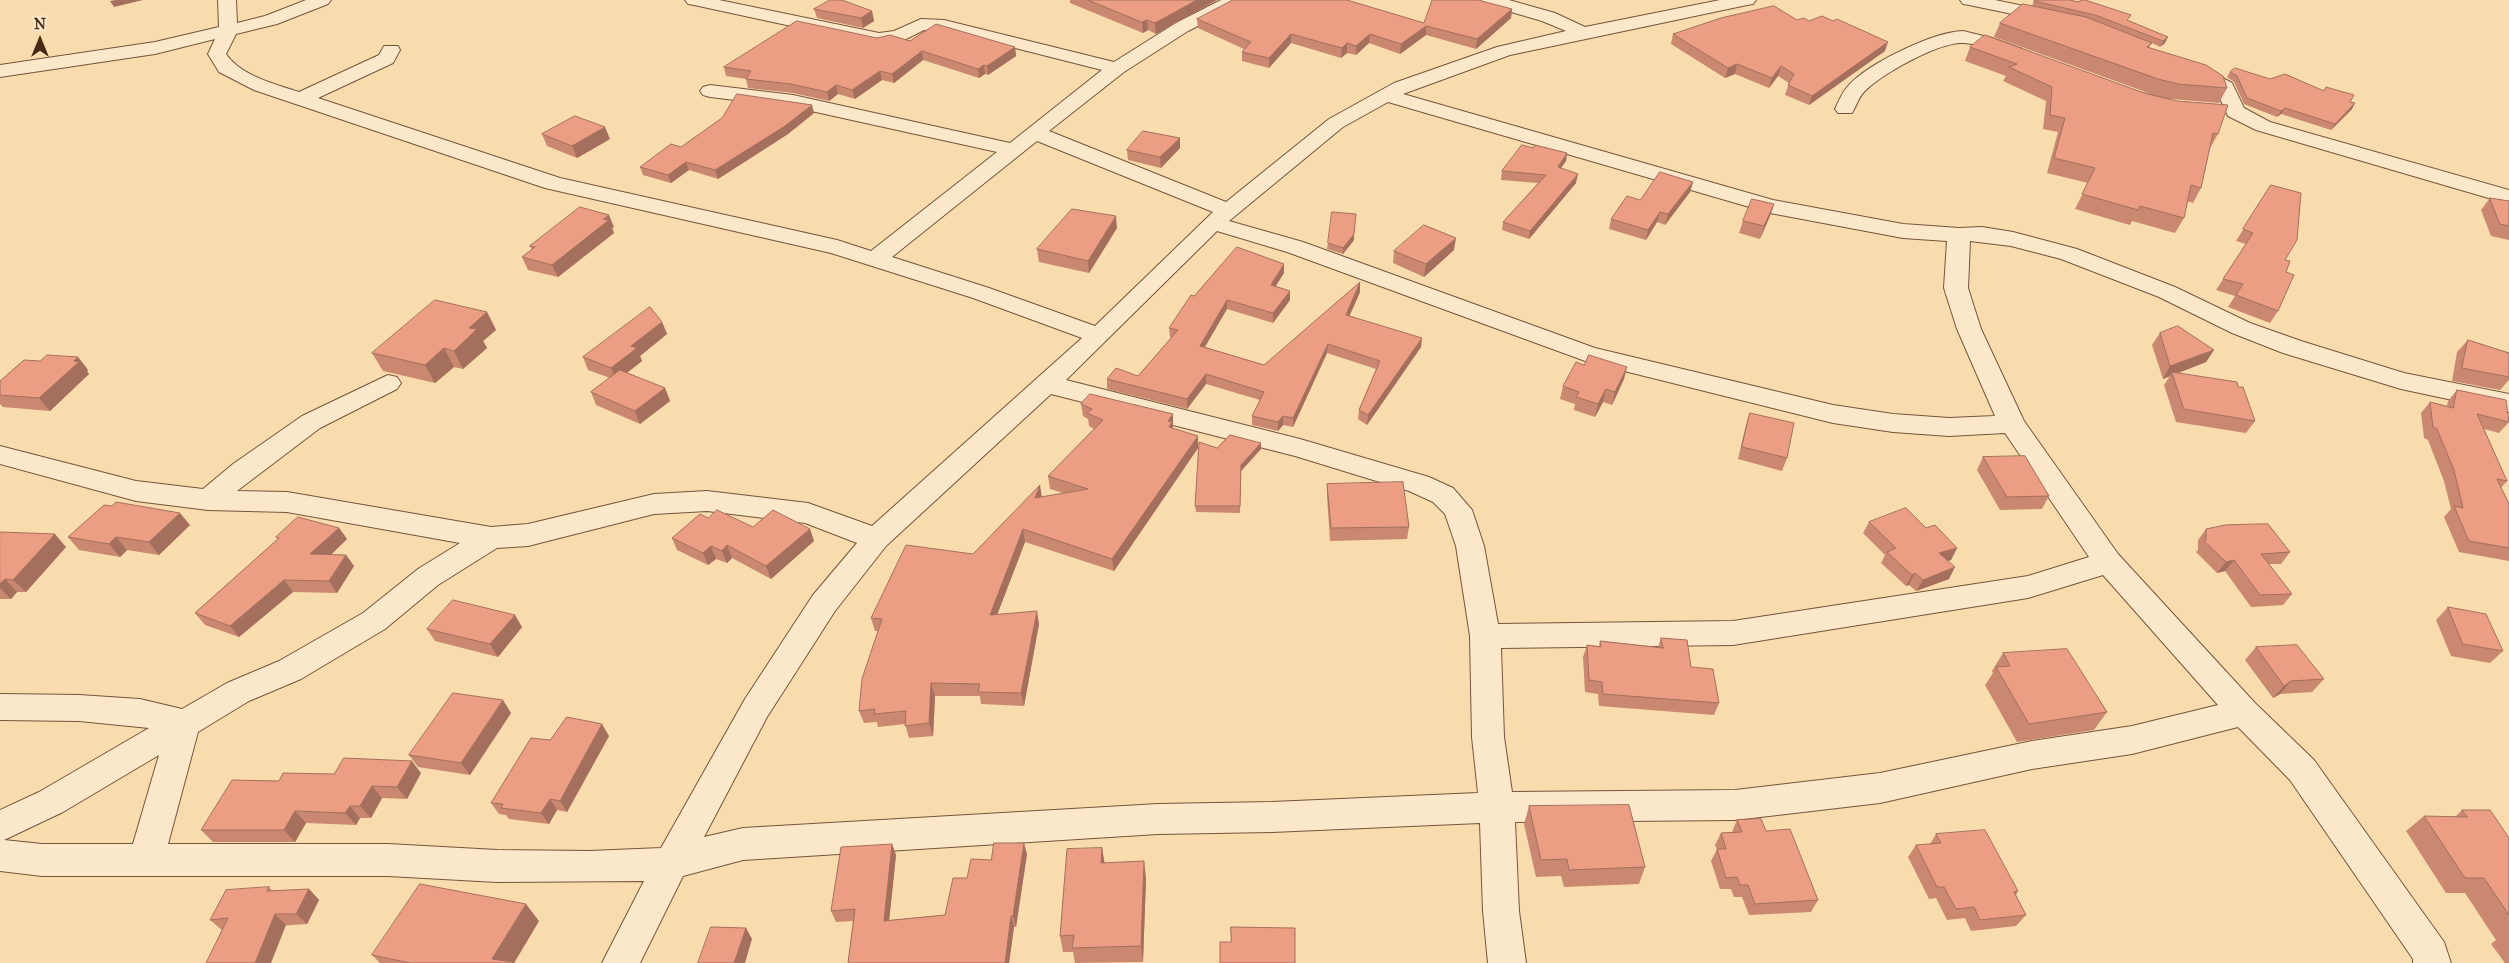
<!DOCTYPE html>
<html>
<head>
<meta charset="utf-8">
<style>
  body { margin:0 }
  #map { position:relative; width:2509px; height:963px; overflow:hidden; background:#f9dcae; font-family:"IM FELL Great Primer",serif }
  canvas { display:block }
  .north { position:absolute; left:15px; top:15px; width:50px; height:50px; -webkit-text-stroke:4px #fbe8ca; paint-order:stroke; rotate:0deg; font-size:14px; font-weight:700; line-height:20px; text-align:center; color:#492814 }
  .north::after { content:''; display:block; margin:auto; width:18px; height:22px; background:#492814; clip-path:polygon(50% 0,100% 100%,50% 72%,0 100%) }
</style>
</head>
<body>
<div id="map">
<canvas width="2509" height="963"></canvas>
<div class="north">N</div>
</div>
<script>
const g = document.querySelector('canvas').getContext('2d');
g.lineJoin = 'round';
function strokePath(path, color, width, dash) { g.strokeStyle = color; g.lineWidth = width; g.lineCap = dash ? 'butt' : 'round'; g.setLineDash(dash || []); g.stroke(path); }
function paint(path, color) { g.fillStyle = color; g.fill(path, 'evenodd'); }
const minor = new Path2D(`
  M 218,0 L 236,0 L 237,23 L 265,16 L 306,0 L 331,0 L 328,4 L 277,24 L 236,34 L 226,54 C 241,76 275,84 299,92 L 379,55 L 384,46 L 398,46 L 400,50 L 393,63 L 318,98 L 560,178 L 837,240 L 871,251 L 997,152 L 793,107 L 710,97 L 703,95 L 700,91 L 703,87 L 710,85 L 793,95 L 1010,143 L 1102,70 L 944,30 L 924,30 L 906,39 L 879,45 L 694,5 L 688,4 L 685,0 L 719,0 L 879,33 L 894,31 L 921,19 L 944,20 L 1114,62 L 1176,23 L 1221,0 L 1244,0 L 1241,4 L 1188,31 L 1124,72 L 1049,131 L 1226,202 L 1329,119 L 1394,83 L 1497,47 L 1566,31 L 1542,21 L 1484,4 L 1481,0 L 1509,0 L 1555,13 L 1585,27 L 1720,0 L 1756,0 L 1753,4 L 1747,5 L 1510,55 L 1403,94 L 1773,200 L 1903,224 L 1959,228 L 1982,227 L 2013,232 L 2077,249 L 2175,287 L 2250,323 L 2301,341 L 2404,373 L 2509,394 L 2509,412 L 2401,389 L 2283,353 L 2232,333 L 2159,297 L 2061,259 L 2011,246 L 1970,241 L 1968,288 L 1981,329 L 2024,421 L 2118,554 L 2255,703 L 2314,760 L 2444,942 L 2451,963 L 2413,963 L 2413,959 L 2290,780 L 2238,727 L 2132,754 L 2032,769 L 1880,803 L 1735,820 L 1515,822 L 1519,911 L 1526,963 L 1488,963 L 1483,911 L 1480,823 L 1272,832 L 1158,834 L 743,860 L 683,876 L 640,963 L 602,963 L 644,881 L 497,882 L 388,876 L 42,876 L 0,871 L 0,810 L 39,792 L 149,728 L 79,721 L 0,720 L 0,694 L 79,695 L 140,699 L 182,709 L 227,683 L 279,661 L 363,613 L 418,569 L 460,543 L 287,512 L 208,510 L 136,501 L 0,464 L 0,446 L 136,481 L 203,489 L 233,464 L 302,416 L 388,375 L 397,377 L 401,383 L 397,389 L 320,428 L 237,491 L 287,492 L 491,527 L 528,524 L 654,494 L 707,491 L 808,503 L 872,526 L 1082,338 L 973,298 L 831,253 L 545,188 L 254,90 L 219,72 L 208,54 L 215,39 L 155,54 L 0,77 L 0,65 L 155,42 L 219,27 ZM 1388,102 L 1770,213 L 1903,238 L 1947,241 L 1944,288 L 1957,329 L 1995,416 L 1949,418 L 1893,414 L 1833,405 L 1595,348 L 1303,242 L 1229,221 L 1343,127 ZM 1037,141 L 1213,212 L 1095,326 L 989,288 L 892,257 ZM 1217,231 L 1287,252 L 1588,362 L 1833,423 L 1893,432 L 1949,436 L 2005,433 L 2089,557 L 2028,576 L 1733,621 L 1498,624 L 1484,546 L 1472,510 L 1453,488 L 1429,477 L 1300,439 L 1066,380 ZM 1051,394 L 1295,456 L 1409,491 L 1433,502 L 1445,514 L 1456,546 L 1470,636 L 1472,737 L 1478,793 L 1272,802 L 1158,804 L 743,828 L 704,837 L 767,717 L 835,611 L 886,546 ZM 707,511 L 805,523 L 857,543 L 813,595 L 745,699 L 661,848 L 590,851 L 497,850 L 388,844 L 168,844 L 198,732 L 249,701 L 301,679 L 385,629 L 438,585 L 497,548 L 528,546 L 654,514 ZM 2103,575 L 2218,705 L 2132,726 L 2032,741 L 1880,773 L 1735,790 L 1512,792 L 1504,737 L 1501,648 L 1733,645 L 2028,598 ZM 159,755 L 133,844 L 42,844 L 4,840 L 63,812 Z
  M 1960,0 L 1995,0 L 2057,13 L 2060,17 L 2057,21 L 2051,22 L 1969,5 L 1963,4 Z
  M 1963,31 L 1992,38 L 2022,49 L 2024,53 L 2022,57 L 2015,59 C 1998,54 1982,44 1964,43 C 1940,41 1879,75 1863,93 C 1858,99 1856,107 1852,113 L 1838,113 L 1835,109 C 1839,101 1842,92 1849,85 C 1869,63 1933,32 1963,31 Z
  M 2197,64 L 2232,83 L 2244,108 L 2270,122 L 2509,190 L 2509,204 L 2256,130 L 2228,116 L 2216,90 L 2190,74 L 2187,70 L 2190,66 Z`);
const wall = new Path2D(`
  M 1070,0 L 1217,0 L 1156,34 L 1148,30 L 1143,33 L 1070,3 Z
  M 2034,1 L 2129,21 L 2165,43 L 2160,47 L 2152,43 L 2149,47 L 2227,88 L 2219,103 L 2171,99 L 2218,134 L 2210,148 L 2201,188 L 2193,203 L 2187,201 L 2184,218 L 2175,233 L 2132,221 L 2130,225 L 2075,209 L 2088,183 L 2047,173 L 2058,132 L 2043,129 L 2046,101 L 2003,81 L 2006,76 L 1965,61 L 1970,47 L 2151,94 L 1994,37 L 2000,23 L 2032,6 Z
  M 814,9 L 872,11 L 874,21 L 863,28 L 817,18 Z
  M 1512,9 L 1511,18 L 1476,49 L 1426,35 L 1400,54 L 1369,43 L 1356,55 L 1347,53 L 1341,58 L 1291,43 L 1269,68 L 1242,61 L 1242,52 L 1244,49 L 1198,28 L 1197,19 L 1424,23 Z
  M 1797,20 L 1809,21 L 1885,51 L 1809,105 L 1785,95 L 1789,83 L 1778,76 L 1769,88 L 1735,74 L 1725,78 L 1671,44 L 1673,34 Z
  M 877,38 L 1015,47 L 1016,56 L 988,75 L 985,74 L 979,78 L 923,60 L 894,83 L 882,80 L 855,99 L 838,94 L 829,101 L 793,93 L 748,88 L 746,79 L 726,76 L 724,67 Z
  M 2230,72 L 2324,91 L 2350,102 L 2352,109 L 2331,130 L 2281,114 L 2277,117 L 2244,104 L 2234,82 L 2227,77 Z
  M 814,113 L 788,134 L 718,179 L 689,170 L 671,183 L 643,175 L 640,167 L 681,147 Z
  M 542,134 L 610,139 L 577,158 L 547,146 Z
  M 1180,148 L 1161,168 L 1128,160 L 1127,150 Z
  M 1533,148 L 1567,153 L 1566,161 L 1561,168 L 1576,183 L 1529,239 L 1502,230 L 1503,222 L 1538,183 L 1501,180 L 1502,171 Z
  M 1693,182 L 1690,192 L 1665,225 L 1657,222 L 1646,240 L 1609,229 L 1611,219 L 1640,200 Z
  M 2271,185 L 2285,260 L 2286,272 L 2278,311 L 2270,323 L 2228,307 L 2235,296 L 2216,290 L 2246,244 L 2236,241 Z
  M 2490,198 L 2509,201 L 2509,240 L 2491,236 L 2481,210 Z
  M 1774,204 L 1770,216 L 1760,239 L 1739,233 L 1743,221 Z
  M 614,227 L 612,228 L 614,233 L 558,277 L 528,270 L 522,257 L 532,250 L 530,246 Z
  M 1117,228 L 1089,273 L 1039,262 L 1037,249 Z
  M 1354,240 L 1343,254 L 1327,249 L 1328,243 Z
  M 1454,250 L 1424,277 L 1393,263 L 1394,251 Z
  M 1284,273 L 1275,286 L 1290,291 L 1290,300 L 1273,323 L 1227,309 L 1205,347 L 1264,365 L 1360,292 L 1349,316 L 1421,347 L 1367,425 L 1358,419 L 1359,410 L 1376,369 L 1327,353 L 1293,427 L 1283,425 L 1278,431 L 1252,425 L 1252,416 L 1260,400 L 1206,384 L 1187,409 L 1107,389 L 1107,379 L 1138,376 L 1171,338 L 1170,337 L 1169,328 L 1194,296 Z
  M 487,312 L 496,330 L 483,341 L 487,348 L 463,369 L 454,367 L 435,383 L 383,371 L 372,353 Z
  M 662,322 L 667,334 L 640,356 L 642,361 L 627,373 L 665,388 L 670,401 L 640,424 L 596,405 L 591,392 L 610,378 L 588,370 L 583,357 Z
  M 2160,333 L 2214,350 L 2206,362 L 2178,373 L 2238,387 L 2255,421 L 2246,433 L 2176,422 L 2164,385 L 2170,376 L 2163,379 L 2152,345 Z
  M 2468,340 L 2509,353 L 2509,380 L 2500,390 L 2452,381 L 2457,352 Z
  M 78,357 L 88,370 L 87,371 L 89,374 L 50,411 L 3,407 L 0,404 L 0,381 L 40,361 Z
  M 1624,379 L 1612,405 L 1603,402 L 1595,417 L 1574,410 L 1575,404 L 1560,399 L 1563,386 Z
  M 2457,390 L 2509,422 L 2499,433 L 2484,429 L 2507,481 L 2501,488 L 2509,504 L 2509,561 L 2459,552 L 2444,517 L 2451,509 L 2444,481 L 2428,440 L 2424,438 L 2421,413 L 2430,402 L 2447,406 L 2448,401 Z
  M 1081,404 L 1173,427 L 1173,428 L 1198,448 L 1114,571 L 1025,542 L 997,615 L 1039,624 L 1024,706 L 981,704 L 980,696 L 935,696 L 933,736 L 909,738 L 905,724 L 878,727 L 877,722 L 864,723 L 859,711 L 878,631 L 875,631 L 871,618 L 973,554 L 1042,497 L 1063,493 L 1050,489 L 1048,476 L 1094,429 L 1089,426 L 1088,419 L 1083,416 Z
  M 1750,413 L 1787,458 L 1782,471 L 1738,459 L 1746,425 Z
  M 1261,443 L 1261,449 L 1241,471 L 1240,513 L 1196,512 L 1195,506 L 1217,448 Z
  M 1983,457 L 2049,496 L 2042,509 L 2000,510 L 1977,470 Z
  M 1327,484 L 1409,527 L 1407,539 L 1330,541 L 1327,496 Z
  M 708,518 L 753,527 L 810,529 L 814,541 L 771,579 L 732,558 L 727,563 L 716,559 L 708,565 L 677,550 L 672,538 Z
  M 1869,522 L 1926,528 L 1957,548 L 1951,560 L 1947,561 L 1949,579 L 1916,591 L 1909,585 L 1906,586 L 1881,563 L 1885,555 L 1863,533 Z
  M 190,525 L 159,555 L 127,550 L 120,557 L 79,550 L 68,537 Z
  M 339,528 L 347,539 L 331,555 L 346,555 L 354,566 L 337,593 L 293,592 L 239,637 L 205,625 L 195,613 L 278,539 L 276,537 Z
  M 2206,529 L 2290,552 L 2281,564 L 2269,564 L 2292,594 L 2283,605 L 2251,607 L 2225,571 L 2217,573 L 2196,552 L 2198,550 L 2198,540 Z
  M 0,532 L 66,547 L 26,592 L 17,592 L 11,599 L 0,599 Z
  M 2448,607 L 2503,651 L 2490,663 L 2451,656 L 2436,620 Z
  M 522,627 L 498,657 L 435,641 L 427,629 Z
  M 1661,638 L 1691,667 L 1719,703 L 1714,715 L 1599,706 L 1598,694 L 1585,692 L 1583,657 L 1587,645 L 1599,646 L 1600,641 L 1658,647 Z
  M 2256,647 L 2324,679 L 2312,692 L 2280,694 L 2273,698 L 2245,660 Z
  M 2003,653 L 2107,712 L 2094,730 L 2017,742 L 1985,685 L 1993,673 L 1992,671 Z
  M 511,713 L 470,775 L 418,767 L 409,755 Z
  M 609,736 L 567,812 L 557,810 L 549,824 L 509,819 L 506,815 L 499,814 L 491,803 L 550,740 Z
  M 421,773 L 407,799 L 382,798 L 371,818 L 360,818 L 356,825 L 306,823 L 295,842 L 213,842 L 201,830 L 279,781 L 334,774 Z
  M 1529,806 L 1645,867 L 1639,884 L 1564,887 L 1561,876 L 1536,877 L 1524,824 Z
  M 2462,810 L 2509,838 L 2509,963 L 2505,963 L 2491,944 L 2496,940 L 2465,893 L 2446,893 L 2406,831 L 2424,816 L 2455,817 Z
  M 1737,820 L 1766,831 L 1818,900 L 1811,912 L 1749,915 L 1742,897 L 1734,897 L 1731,889 L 1720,889 L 1711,861 L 1717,849 L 1715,845 L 1721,833 L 1732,832 Z
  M 1936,834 L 2018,891 L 2016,895 L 2026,915 L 2016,926 L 1971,931 L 1965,918 L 1947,920 L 1936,898 L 1929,899 L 1908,857 L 1916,845 L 1930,844 Z
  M 892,844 L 896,855 L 889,920 L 945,915 L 991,860 L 1027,854 L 1016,927 L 1014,927 L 1009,963 L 848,963 L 853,921 L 836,922 L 831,911 Z
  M 1102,848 L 1104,863 L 1146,878 L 1143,962 L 1075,963 L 1073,952 L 1063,952 L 1060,936 Z
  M 269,887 L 272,891 L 309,889 L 319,900 L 307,924 L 222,930 L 210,920 Z
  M 539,921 L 514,963 L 380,963 L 372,955 Z`);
const shadedWall = new Path2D(`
  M 116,0 L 143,0 L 114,7 L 110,1 Z
  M 1197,0 L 1217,0 L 1156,34 L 1155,23 Z
  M 1512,9 L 1511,18 L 1476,49 L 1477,39 Z
  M 872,11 L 874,21 L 863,28 L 861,18 Z
  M 1147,20 L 1148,30 L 1143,33 L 1142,22 Z
  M 1426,26 L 1426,35 L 1400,54 L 1401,44 Z
  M 1291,34 L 1291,43 L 1269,68 L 1269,58 Z
  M 1370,34 L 1369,43 L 1356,55 L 1356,46 Z
  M 2168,37 L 2165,43 L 2160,47 L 2163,41 Z
  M 1888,42 L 1885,51 L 1809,105 L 1812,96 Z
  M 1347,43 L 1347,53 L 1341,58 L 1342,48 Z
  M 1015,47 L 1016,56 L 988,75 L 987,66 Z
  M 922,51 L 923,60 L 894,83 L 892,74 Z
  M 1737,64 L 1735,74 L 1725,78 L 1728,68 Z
  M 984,65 L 985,74 L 979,78 L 978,69 Z
  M 1781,66 L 1778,76 L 1769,88 L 1772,78 Z
  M 880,71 L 882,80 L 855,99 L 852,90 Z
  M 836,85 L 838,94 L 829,101 L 827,92 Z
  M 2355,103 L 2352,109 L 2331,130 L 2335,124 Z
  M 812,105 L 814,113 L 788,134 L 718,179 L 715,170 Z
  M 2285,108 L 2281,114 L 2277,117 L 2281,111 Z
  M 605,127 L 610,139 L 577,158 L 572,146 Z
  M 1180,138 L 1180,148 L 1161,168 L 1160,157 Z
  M 1567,153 L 1566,161 L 1556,175 L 1558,167 Z
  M 686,162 L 689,170 L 671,183 L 668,175 Z
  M 1578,174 L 1576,183 L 1529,239 L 1530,231 Z
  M 1693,182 L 1690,192 L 1665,225 L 1668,214 Z
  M 1774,204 L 1770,216 L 1760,239 L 1764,226 Z
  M 1660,212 L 1657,222 L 1646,240 L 1648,230 Z
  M 609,215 L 614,227 L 612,228 L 614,233 L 558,277 L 552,265 Z
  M 1116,216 L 1117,228 L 1089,273 L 1088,261 Z
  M 1354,234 L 1354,240 L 1343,254 L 1343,248 Z
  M 1456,238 L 1454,250 L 1424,277 L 1426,264 Z
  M 1284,264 L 1284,273 L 1271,294 L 1271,285 Z
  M 1360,282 L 1360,292 L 1346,324 L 1346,315 Z
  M 1290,291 L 1290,300 L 1273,323 L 1273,313 Z
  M 1227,300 L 1227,309 L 1200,355 L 1200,346 Z
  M 487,312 L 496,330 L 483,341 L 487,348 L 463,369 L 454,351 L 469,328 Z
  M 662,322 L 667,334 L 640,356 L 642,361 L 616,381 L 611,368 L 631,346 Z
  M 1422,338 L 1421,347 L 1367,425 L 1368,415 Z
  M 1328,344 L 1327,353 L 1293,427 L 1293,418 Z
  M 444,348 L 454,367 L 435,383 L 425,365 Z
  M 2214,350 L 2206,362 L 2173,375 L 2172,372 L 2170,376 L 2163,379 L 2170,366 Z
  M 78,357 L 88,370 L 87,371 L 89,374 L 50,411 L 39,398 Z
  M 1627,367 L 1624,379 L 1612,405 L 1615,392 Z
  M 1206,374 L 1206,384 L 1187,409 L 1187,399 Z
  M 665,388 L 670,401 L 640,424 L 635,411 Z
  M 1606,389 L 1603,402 L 1595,417 L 1598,404 Z
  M 1173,414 L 1173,427 L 1169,439 L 1168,421 Z
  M 1283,416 L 1283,425 L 1278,431 L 1278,422 Z
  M 1198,436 L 1198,448 L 1114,571 L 1112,559 Z
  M 1261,443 L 1261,449 L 1241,471 L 1240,513 L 1241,465 Z
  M 1040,485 L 1042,498 L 1035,498 Z
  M 180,513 L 190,525 L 159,555 L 149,542 Z
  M 339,528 L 347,539 L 319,566 L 310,554 Z
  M 810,529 L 814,541 L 771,579 L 766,566 Z
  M 1023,529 L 1025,542 L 992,628 L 990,615 Z
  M 55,534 L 66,547 L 26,592 L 13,580 Z
  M 116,537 L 127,550 L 120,557 L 109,544 Z
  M 727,545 L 732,558 L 727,563 L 722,551 Z
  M 711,546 L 716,559 L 708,565 L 703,553 Z
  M 1957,548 L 1951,560 L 1933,565 L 1939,553 Z
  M 346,555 L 354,566 L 337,593 L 329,581 Z
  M 2234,560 L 2225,571 L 2217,573 L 2226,562 Z
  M 1955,567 L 1949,579 L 1916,591 L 1923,580 Z
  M 1915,573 L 1909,585 L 1906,586 L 1912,575 Z
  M 5,579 L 17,592 L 11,599 L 0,588 L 0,584 Z
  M 284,580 L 293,592 L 239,637 L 230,626 Z
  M 1037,611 L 1039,624 L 1024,706 L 1021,693 Z
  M 515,615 L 522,627 L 498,657 L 490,644 Z
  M 2291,681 L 2280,694 L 2273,698 L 2284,686 Z
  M 931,683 L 935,696 L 933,736 L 929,723 Z
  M 503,700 L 511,713 L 470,775 L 461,763 Z
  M 602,724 L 609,736 L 567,812 L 560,801 Z
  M 412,761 L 421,773 L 407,799 L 397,787 Z
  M 372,786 L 382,798 L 371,818 L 360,806 Z
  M 550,799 L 557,810 L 549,824 L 541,813 Z
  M 350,806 L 360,818 L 356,825 L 345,813 Z
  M 295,811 L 306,823 L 295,842 L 284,830 Z
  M 1024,843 L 1027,854 L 1016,927 L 1013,916 Z
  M 892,844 L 896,855 L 888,932 L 884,921 Z
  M 1102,848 L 1105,865 L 1101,863 Z
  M 1144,861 L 1146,878 L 1143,962 L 1141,946 Z
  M 309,889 L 319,900 L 307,924 L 296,914 Z
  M 526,904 L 539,921 L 514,963 L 496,963 L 492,959 Z
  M 275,914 L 286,925 L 271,963 L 255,963 Z
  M 1011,916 L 1014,927 L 1009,963 L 1005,963 Z
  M 746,928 L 752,939 L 745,963 L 734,963 Z`);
const building = new Path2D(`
  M 830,0 L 842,0 L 872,11 L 861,18 L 814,9 Z
  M 1088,0 L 1197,0 L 1155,23 L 1147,20 L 1142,22 Z
  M 1233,0 L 1347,0 L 1424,23 L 1432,0 L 1478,0 L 1512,9 L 1477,39 L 1426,26 L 1401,44 L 1370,34 L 1356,46 L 1347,43 L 1342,48 L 1291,34 L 1269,58 L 1242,52 L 1251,42 L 1197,19 Z
  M 2035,0 L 2070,0 L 2078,2 L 2081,0 L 2085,0 L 2131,15 L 2127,20 L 2168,37 L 2163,41 L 2095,15 L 2034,1 Z
  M 2023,4 L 2086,17 L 2152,43 L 2147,47 L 2206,65 L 2223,76 L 2227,88 L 2178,84 L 2158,79 L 2000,23 Z
  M 1774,6 L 1797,20 L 1804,18 L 1809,21 L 1822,16 L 1833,21 L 1837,19 L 1888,42 L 1812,96 L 1788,85 L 1794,74 L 1781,66 L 1772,78 L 1737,64 L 1728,68 L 1673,34 L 1721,18 Z
  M 797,21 L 877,38 L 890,35 L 910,41 L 936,24 L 1015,47 L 987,66 L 984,65 L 978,69 L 922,51 L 892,74 L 880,71 L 852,90 L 836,85 L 827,92 L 791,84 L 746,79 L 751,71 L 724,67 Z
  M 1985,35 L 2144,93 L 2177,101 L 2228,105 L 2218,134 L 2213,133 L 2201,188 L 2191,185 L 2184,218 L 2140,206 L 2138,210 L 2082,194 L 2095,168 L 2054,158 L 2065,118 L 2050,115 L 2052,87 L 2009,67 L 2017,64 L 1970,47 Z
  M 2235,68 L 2270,79 L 2285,74 L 2324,91 L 2326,87 L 2354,95 L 2350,102 L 2355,103 L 2335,124 L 2285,108 L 2281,111 L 2247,98 L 2237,76 L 2230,72 Z
  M 737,94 L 812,105 L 785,126 L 715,170 L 686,162 L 668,175 L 640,167 L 671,144 L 681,147 L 722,118 Z
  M 575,116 L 605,127 L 572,146 L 542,134 Z
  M 1143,131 L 1180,138 L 1160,157 L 1127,150 Z
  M 1522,145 L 1533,148 L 1535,145 L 1567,153 L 1558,167 L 1578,174 L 1530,231 L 1503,222 L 1546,175 L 1502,171 Z
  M 1660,172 L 1693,182 L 1668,214 L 1660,212 L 1648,230 L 1611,219 L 1627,196 L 1640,200 Z
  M 2271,185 L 2301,193 L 2297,240 L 2285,260 L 2290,261 L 2286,272 L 2294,275 L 2278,311 L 2236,295 L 2243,284 L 2223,279 L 2253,233 L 2243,229 Z
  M 2490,198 L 2509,201 L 2509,226 L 2500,224 Z
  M 1752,199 L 1774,204 L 1764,226 L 1743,221 Z
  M 580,207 L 609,215 L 603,219 L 609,220 L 552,265 L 522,257 L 535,247 L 530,246 Z
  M 1072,209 L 1116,216 L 1088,261 L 1037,249 Z
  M 1332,212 L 1356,214 L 1354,234 L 1343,248 L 1328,243 Z
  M 1424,225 L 1456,238 L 1426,264 L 1394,251 Z
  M 1237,247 L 1284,264 L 1271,285 L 1290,291 L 1273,313 L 1227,300 L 1200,346 L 1264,365 L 1360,282 L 1346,315 L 1422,338 L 1368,415 L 1359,410 L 1380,361 L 1328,344 L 1293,418 L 1283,416 L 1278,422 L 1252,416 L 1264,392 L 1206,374 L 1187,399 L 1107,379 L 1116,368 L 1138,376 L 1178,330 L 1169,328 L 1191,295 L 1194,296 Z
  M 435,300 L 487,312 L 469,328 L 477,329 L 454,351 L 444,348 L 425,365 L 372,353 Z
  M 650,307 L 662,322 L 631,346 L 637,348 L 611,368 L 583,357 Z
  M 2178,326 L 2214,350 L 2170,366 L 2160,333 Z
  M 2468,340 L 2509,353 L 2509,377 L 2462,368 Z
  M 47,355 L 78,357 L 74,361 L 79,362 L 39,398 L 0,395 L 0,381 L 24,360 L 40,361 Z
  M 1589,355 L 1627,367 L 1615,392 L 1606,389 L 1598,404 L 1576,397 L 1579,392 L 1563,386 L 1576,362 L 1584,365 Z
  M 620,370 L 665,388 L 635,411 L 591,392 Z
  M 2172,372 L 2237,382 L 2238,387 L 2243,387 L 2255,421 L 2184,409 Z
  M 2457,390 L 2506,400 L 2509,422 L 2477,414 L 2507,481 L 2497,479 L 2509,504 L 2509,548 L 2469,541 L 2454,506 L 2463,508 L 2454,470 L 2437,429 L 2433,427 L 2430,402 L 2453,408 Z
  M 1090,394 L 1173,414 L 1168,421 L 1172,422 L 1169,427 L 1198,436 L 1112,559 L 1023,529 L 990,615 L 1037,611 L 1021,693 L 978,692 L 980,684 L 931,683 L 929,723 L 905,726 L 906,711 L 874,714 L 875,709 L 859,711 L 862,679 L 882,619 L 871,618 L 906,545 L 973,554 L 1040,485 L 1035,498 L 1088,489 L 1048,476 L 1103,420 L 1087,413 L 1092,409 L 1081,404 Z
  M 1750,413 L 1794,423 L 1787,458 L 1742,447 Z
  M 1230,435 L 1261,443 L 1241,465 L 1240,506 L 1195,506 L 1199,442 L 1217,448 Z
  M 2025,456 L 2049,496 L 2007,497 L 1983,457 Z
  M 1403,482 L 1409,527 L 1331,528 L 1327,484 Z
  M 116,502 L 180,513 L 149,542 L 116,537 L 109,544 L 68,537 L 104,505 L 112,506 Z
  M 1906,508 L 1926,528 L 1935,525 L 1957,548 L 1939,553 L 1955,567 L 1923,580 L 1915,573 L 1912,575 L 1887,552 L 1896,548 L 1869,522 Z
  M 717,510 L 753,527 L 773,510 L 810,529 L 766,566 L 727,545 L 722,551 L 711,546 L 703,553 L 672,538 L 700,514 L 708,518 Z
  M 298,517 L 339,528 L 310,554 L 346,555 L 329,581 L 284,580 L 230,626 L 195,613 L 279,538 L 276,537 Z
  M 2268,524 L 2290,552 L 2261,554 L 2292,594 L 2260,595 L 2234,560 L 2226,562 L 2204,541 L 2206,540 L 2206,529 L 2225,525 Z
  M 0,532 L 55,534 L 13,580 L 5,579 L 0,584 Z
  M 453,600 L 515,615 L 490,644 L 427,629 Z
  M 2448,607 L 2486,614 L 2503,651 L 2463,644 Z
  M 1661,638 L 1687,640 L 1691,667 L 1713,669 L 1719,703 L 1603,694 L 1602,682 L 1589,680 L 1587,645 L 1601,647 L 1600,641 L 1663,648 Z
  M 2297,645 L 2324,679 L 2291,681 L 2284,686 L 2256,647 Z
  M 2067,649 L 2107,712 L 2029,724 L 1996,667 L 2010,666 L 2003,653 Z
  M 453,693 L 503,700 L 461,763 L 409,755 Z
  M 567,717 L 602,724 L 560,801 L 550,799 L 541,813 L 501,808 L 503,804 L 491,803 L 531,738 L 550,740 Z
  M 344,758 L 412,761 L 397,787 L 372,786 L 360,806 L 350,806 L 345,813 L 295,811 L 284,830 L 201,830 L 232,780 L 279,781 L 283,773 L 334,774 Z
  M 1629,805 L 1645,867 L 1569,870 L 1567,859 L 1541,860 L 1529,806 Z
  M 2462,810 L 2490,810 L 2509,838 L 2509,915 L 2484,878 L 2465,878 L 2424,816 L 2467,817 Z
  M 1761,819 L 1766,831 L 1790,829 L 1818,900 L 1755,904 L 1748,885 L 1740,885 L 1737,877 L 1726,878 L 1717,849 L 1726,849 L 1721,833 L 1742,832 L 1737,820 Z
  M 1985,830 L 2018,891 L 2014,892 L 2026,915 L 1980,920 L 1974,907 L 1956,909 L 1944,887 L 1937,887 L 1916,845 L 1941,843 L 1936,834 Z
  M 994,843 L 1024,843 L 1013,916 L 1011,916 L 1005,963 L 848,963 L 855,909 L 831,911 L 841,847 L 892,844 L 884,921 L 945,915 L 953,878 L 967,878 L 971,859 L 991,860 Z
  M 1102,848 L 1101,863 L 1144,861 L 1141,946 L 1072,948 L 1074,935 L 1060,936 L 1067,849 Z
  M 420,884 L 526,904 L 492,959 L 513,962 L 513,963 L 410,963 L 372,955 Z
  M 269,887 L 267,891 L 309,889 L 296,914 L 275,914 L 255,963 L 206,963 L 228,918 L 210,920 L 226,890 Z
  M 711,927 L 746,928 L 734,963 L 698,963 Z
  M 1231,927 L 1295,928 L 1295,963 L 1220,963 L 1220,942 L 1231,942 Z`);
strokePath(minor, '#75553a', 2);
paint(minor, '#fbe8ca');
paint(wall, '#ca8871');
paint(shadedWall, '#a46f5c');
paint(building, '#eb9e83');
strokePath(building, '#a46f5c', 1);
</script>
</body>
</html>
